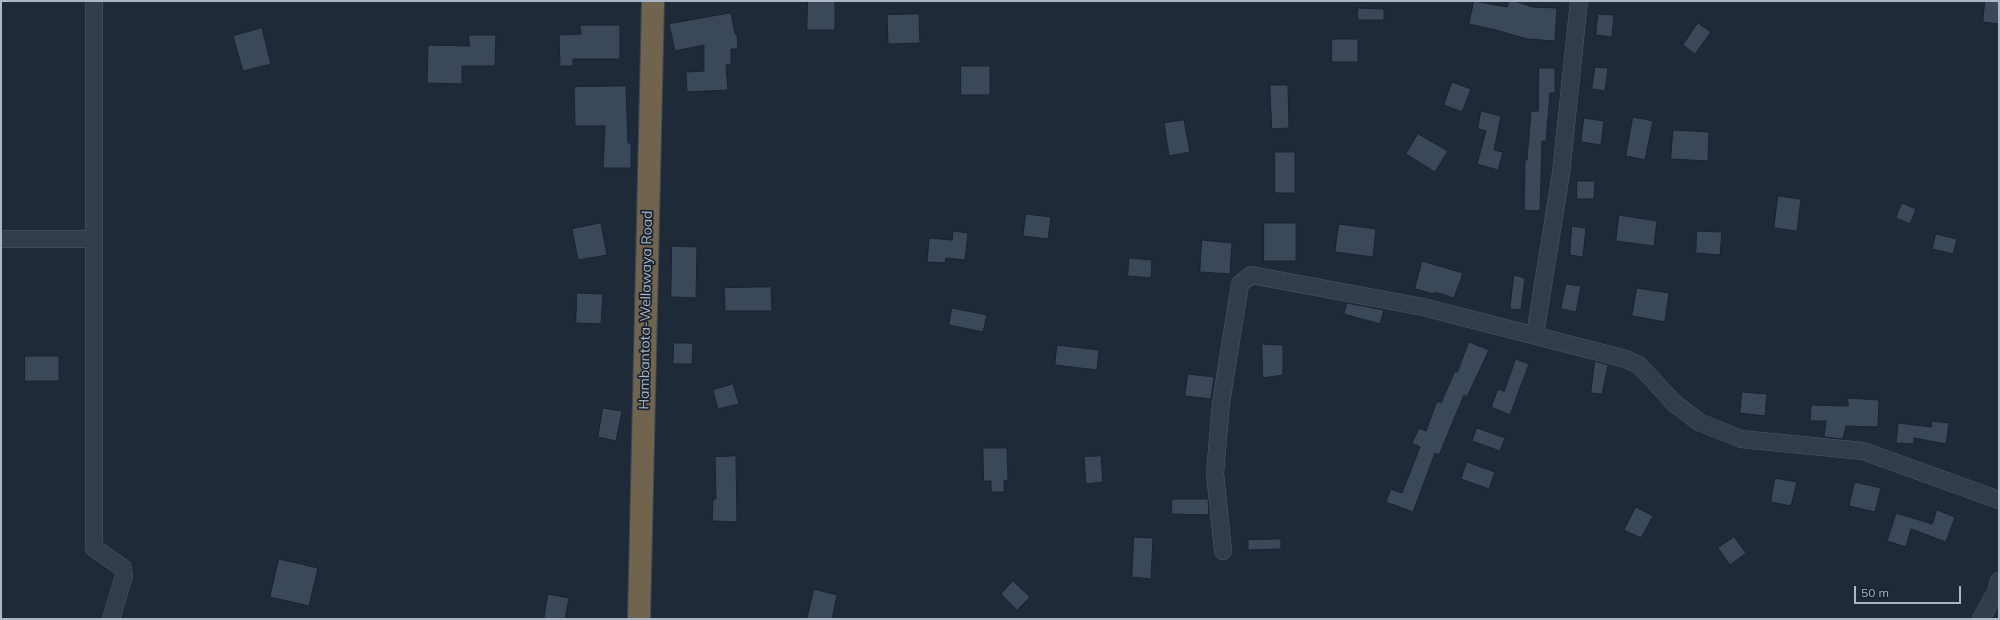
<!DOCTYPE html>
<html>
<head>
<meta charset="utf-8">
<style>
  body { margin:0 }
  #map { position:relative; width:2000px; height:620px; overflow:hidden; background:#1f2a39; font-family:Mulish,sans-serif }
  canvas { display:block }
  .frame { position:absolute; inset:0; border:2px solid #adb6c6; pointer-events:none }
  .scale { position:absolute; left:1854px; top:586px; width:107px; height:18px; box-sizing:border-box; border:2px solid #adb6c6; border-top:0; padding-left:5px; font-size:12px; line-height:14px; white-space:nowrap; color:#adb6c6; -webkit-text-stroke:3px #18212e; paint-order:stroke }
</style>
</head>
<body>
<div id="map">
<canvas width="2000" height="620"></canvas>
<div class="frame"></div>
<div class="scale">50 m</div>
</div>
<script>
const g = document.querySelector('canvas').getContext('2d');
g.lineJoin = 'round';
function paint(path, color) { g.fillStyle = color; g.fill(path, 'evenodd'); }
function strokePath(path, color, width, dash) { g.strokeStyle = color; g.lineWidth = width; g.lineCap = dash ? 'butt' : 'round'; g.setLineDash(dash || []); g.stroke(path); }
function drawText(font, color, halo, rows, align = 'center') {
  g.font = font + ' Mulish,sans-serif'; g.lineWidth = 3.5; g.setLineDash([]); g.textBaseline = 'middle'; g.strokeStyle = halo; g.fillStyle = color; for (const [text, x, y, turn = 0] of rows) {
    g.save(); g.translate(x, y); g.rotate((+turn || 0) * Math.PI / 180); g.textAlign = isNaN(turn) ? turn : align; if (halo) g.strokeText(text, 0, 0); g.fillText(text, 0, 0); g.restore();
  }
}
const building = new Path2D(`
  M 808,1 L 835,1 L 835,30 L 807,30 Z
  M 1474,1 L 1507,7 L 1509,1 L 1514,1 L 1533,7 L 1557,8 L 1555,41 L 1527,39 L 1496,30 L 1469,24 Z
  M 1985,1 L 1999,1 L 1999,24 L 1983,22 Z
  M 1358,8 L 1384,9 L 1384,20 L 1358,20 Z
  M 731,13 L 735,34 L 737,34 L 738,49 L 731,49 L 731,65 L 726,65 L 728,90 L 687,92 L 686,72 L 704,71 L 704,45 L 675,51 L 669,24 Z
  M 919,14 L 920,43 L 888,44 L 887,15 Z
  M 1598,14 L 1614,15 L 1612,37 L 1596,35 Z
  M 1698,23 L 1711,32 L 1695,54 L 1683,45 Z
  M 580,25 L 620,25 L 620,59 L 573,59 L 573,66 L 560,66 L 559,35 L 581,34 Z
  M 262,28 L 271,64 L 243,71 L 233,36 Z
  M 469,35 L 496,35 L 495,66 L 462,66 L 462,84 L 427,83 L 428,45 L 469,46 Z
  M 1332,39 L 1358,39 L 1358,62 L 1332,62 Z
  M 961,66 L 990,66 L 990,95 L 961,95 Z
  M 1595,67 L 1608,68 L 1605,91 L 1592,89 Z
  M 1539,68 L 1555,68 L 1555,93 L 1550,93 L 1546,142 L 1542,141 L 1540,211 L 1524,210 L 1525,160 L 1527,160 L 1531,111 L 1538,111 Z
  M 1452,82 L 1471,89 L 1462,112 L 1444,105 Z
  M 1270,85 L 1288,85 L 1289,128 L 1272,129 Z
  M 626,86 L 628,143 L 631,143 L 631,168 L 603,168 L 605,126 L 575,126 L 574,87 Z
  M 1481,111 L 1501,116 L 1494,150 L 1503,152 L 1498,170 L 1477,164 L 1486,131 L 1478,129 Z
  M 1633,117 L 1653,121 L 1645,160 L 1626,156 Z
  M 1584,118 L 1604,121 L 1601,145 L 1581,142 Z
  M 1184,120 L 1190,152 L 1169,156 L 1164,123 Z
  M 1673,130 L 1709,132 L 1708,161 L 1671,159 Z
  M 1418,134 L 1448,151 L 1435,172 L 1406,154 Z
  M 1275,152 L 1295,152 L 1295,193 L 1275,193 Z
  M 1577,181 L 1595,181 L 1594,199 L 1577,199 Z
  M 1778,196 L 1801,199 L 1797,231 L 1774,228 Z
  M 1902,203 L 1916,209 L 1910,224 L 1896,218 Z
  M 1026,214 L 1051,217 L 1048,239 L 1023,236 Z
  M 1619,215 L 1657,221 L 1654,246 L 1616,241 Z
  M 601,223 L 607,255 L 578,260 L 572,229 Z
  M 1264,223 L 1296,223 L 1296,261 L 1264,261 Z
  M 1339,224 L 1376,229 L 1373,257 L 1335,252 Z
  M 1572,226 L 1586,228 L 1583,257 L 1570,255 Z
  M 953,231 L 968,233 L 965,260 L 946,258 L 945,263 L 927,262 L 929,238 L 952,240 Z
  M 1697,231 L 1722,232 L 1720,255 L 1696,253 Z
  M 1936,234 L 1957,239 L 1953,254 L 1932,249 Z
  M 1202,240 L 1232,243 L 1230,274 L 1200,272 Z
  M 672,246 L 697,247 L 696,298 L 671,297 Z
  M 1129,258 L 1152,260 L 1151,278 L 1128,276 Z
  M 1422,261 L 1463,273 L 1454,298 L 1435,292 L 1434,294 L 1415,289 Z
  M 1514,275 L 1525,278 L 1521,310 L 1510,309 Z
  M 1566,284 L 1581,286 L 1576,312 L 1561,309 Z
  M 771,287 L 772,311 L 725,311 L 724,288 Z
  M 1637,288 L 1669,293 L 1665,322 L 1632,316 Z
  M 577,293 L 603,294 L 601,324 L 576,323 Z
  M 1347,303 L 1384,310 L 1380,324 L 1344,314 Z
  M 952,308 L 987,315 L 983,332 L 949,325 Z
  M 1469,342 L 1489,350 L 1467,397 L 1464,395 L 1439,455 L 1435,453 L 1413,512 L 1386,502 L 1391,489 L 1402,493 L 1420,447 L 1412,443 L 1419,428 L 1426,431 L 1437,401 L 1441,403 L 1455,371 L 1457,372 Z
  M 674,343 L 693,343 L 692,364 L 673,364 Z
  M 1262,344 L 1283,345 L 1283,375 L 1263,378 Z
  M 1057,345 L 1099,350 L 1097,370 L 1055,365 Z
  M 25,356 L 59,356 L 59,381 L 25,381 Z
  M 1516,359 L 1529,364 L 1510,415 L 1491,407 L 1498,389 L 1504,391 Z
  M 1595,361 L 1608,365 L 1602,394 L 1591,393 Z
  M 1188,374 L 1214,377 L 1211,399 L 1185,396 Z
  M 733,384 L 739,404 L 718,409 L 713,390 Z
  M 1742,392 L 1767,394 L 1765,416 L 1740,413 Z
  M 1848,398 L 1879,400 L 1878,427 L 1846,426 L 1843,439 L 1824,437 L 1826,421 L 1810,421 L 1811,405 L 1848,406 Z
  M 603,408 L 622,411 L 616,441 L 598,437 Z
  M 1932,421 L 1949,423 L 1946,444 L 1914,438 L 1914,444 L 1896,443 L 1898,423 L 1931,427 Z
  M 1477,428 L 1505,438 L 1500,451 L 1472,441 Z
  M 983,448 L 1007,448 L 1008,480 L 1004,481 L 1004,492 L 991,492 L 991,481 L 984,481 Z
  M 736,456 L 737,522 L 712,521 L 713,499 L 716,499 L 715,457 Z
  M 1101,456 L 1103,482 L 1086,484 L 1084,457 Z
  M 1467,462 L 1495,472 L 1489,489 L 1461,479 Z
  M 1775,478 L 1797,482 L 1791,506 L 1771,502 Z
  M 1855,482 L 1881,488 L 1875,512 L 1849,506 Z
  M 1172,499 L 1208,499 L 1209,515 L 1172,514 Z
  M 1636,507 L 1653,516 L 1641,538 L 1624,530 Z
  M 1937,510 L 1955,517 L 1946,542 L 1911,529 L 1906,547 L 1887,541 L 1896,513 L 1932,524 Z
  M 1134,537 L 1153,538 L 1151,579 L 1132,577 Z
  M 1734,537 L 1746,553 L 1730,565 L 1718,548 Z
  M 1281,539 L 1281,549 L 1248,550 L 1248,540 Z
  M 279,559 L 318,568 L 309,606 L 270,597 Z
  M 1013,581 L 1030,597 L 1017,610 L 1001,594 Z
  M 814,589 L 837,595 L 832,619 L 807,619 Z
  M 548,594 L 569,598 L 565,619 L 544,619 Z`);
const minor = new Path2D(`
  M 94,1 L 94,548 L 123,568 L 124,576 L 111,619
  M 1,239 L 94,239
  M 1535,335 L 1561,173 L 1579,1
  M 1223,551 L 1215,473 L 1221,403 L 1240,284 L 1251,275 L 1423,307 L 1626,359 L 1640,366 L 1674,403 L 1699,422 L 1741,439 L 1863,451 L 1999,500
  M 1981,619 L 1996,592 L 1999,581`);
const highway = new Path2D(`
  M 639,619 L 653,1`);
const streetNames = [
  ["Hambantota-Wellawaya Road",646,310,-89]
];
paint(building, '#3a4859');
strokePath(building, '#1a2330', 1);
strokePath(minor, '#505967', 18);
strokePath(highway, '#3d4654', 24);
strokePath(minor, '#323c4a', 17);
strokePath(highway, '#70644f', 22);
drawText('14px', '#adb6c6', '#18212e', streetNames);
</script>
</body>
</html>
